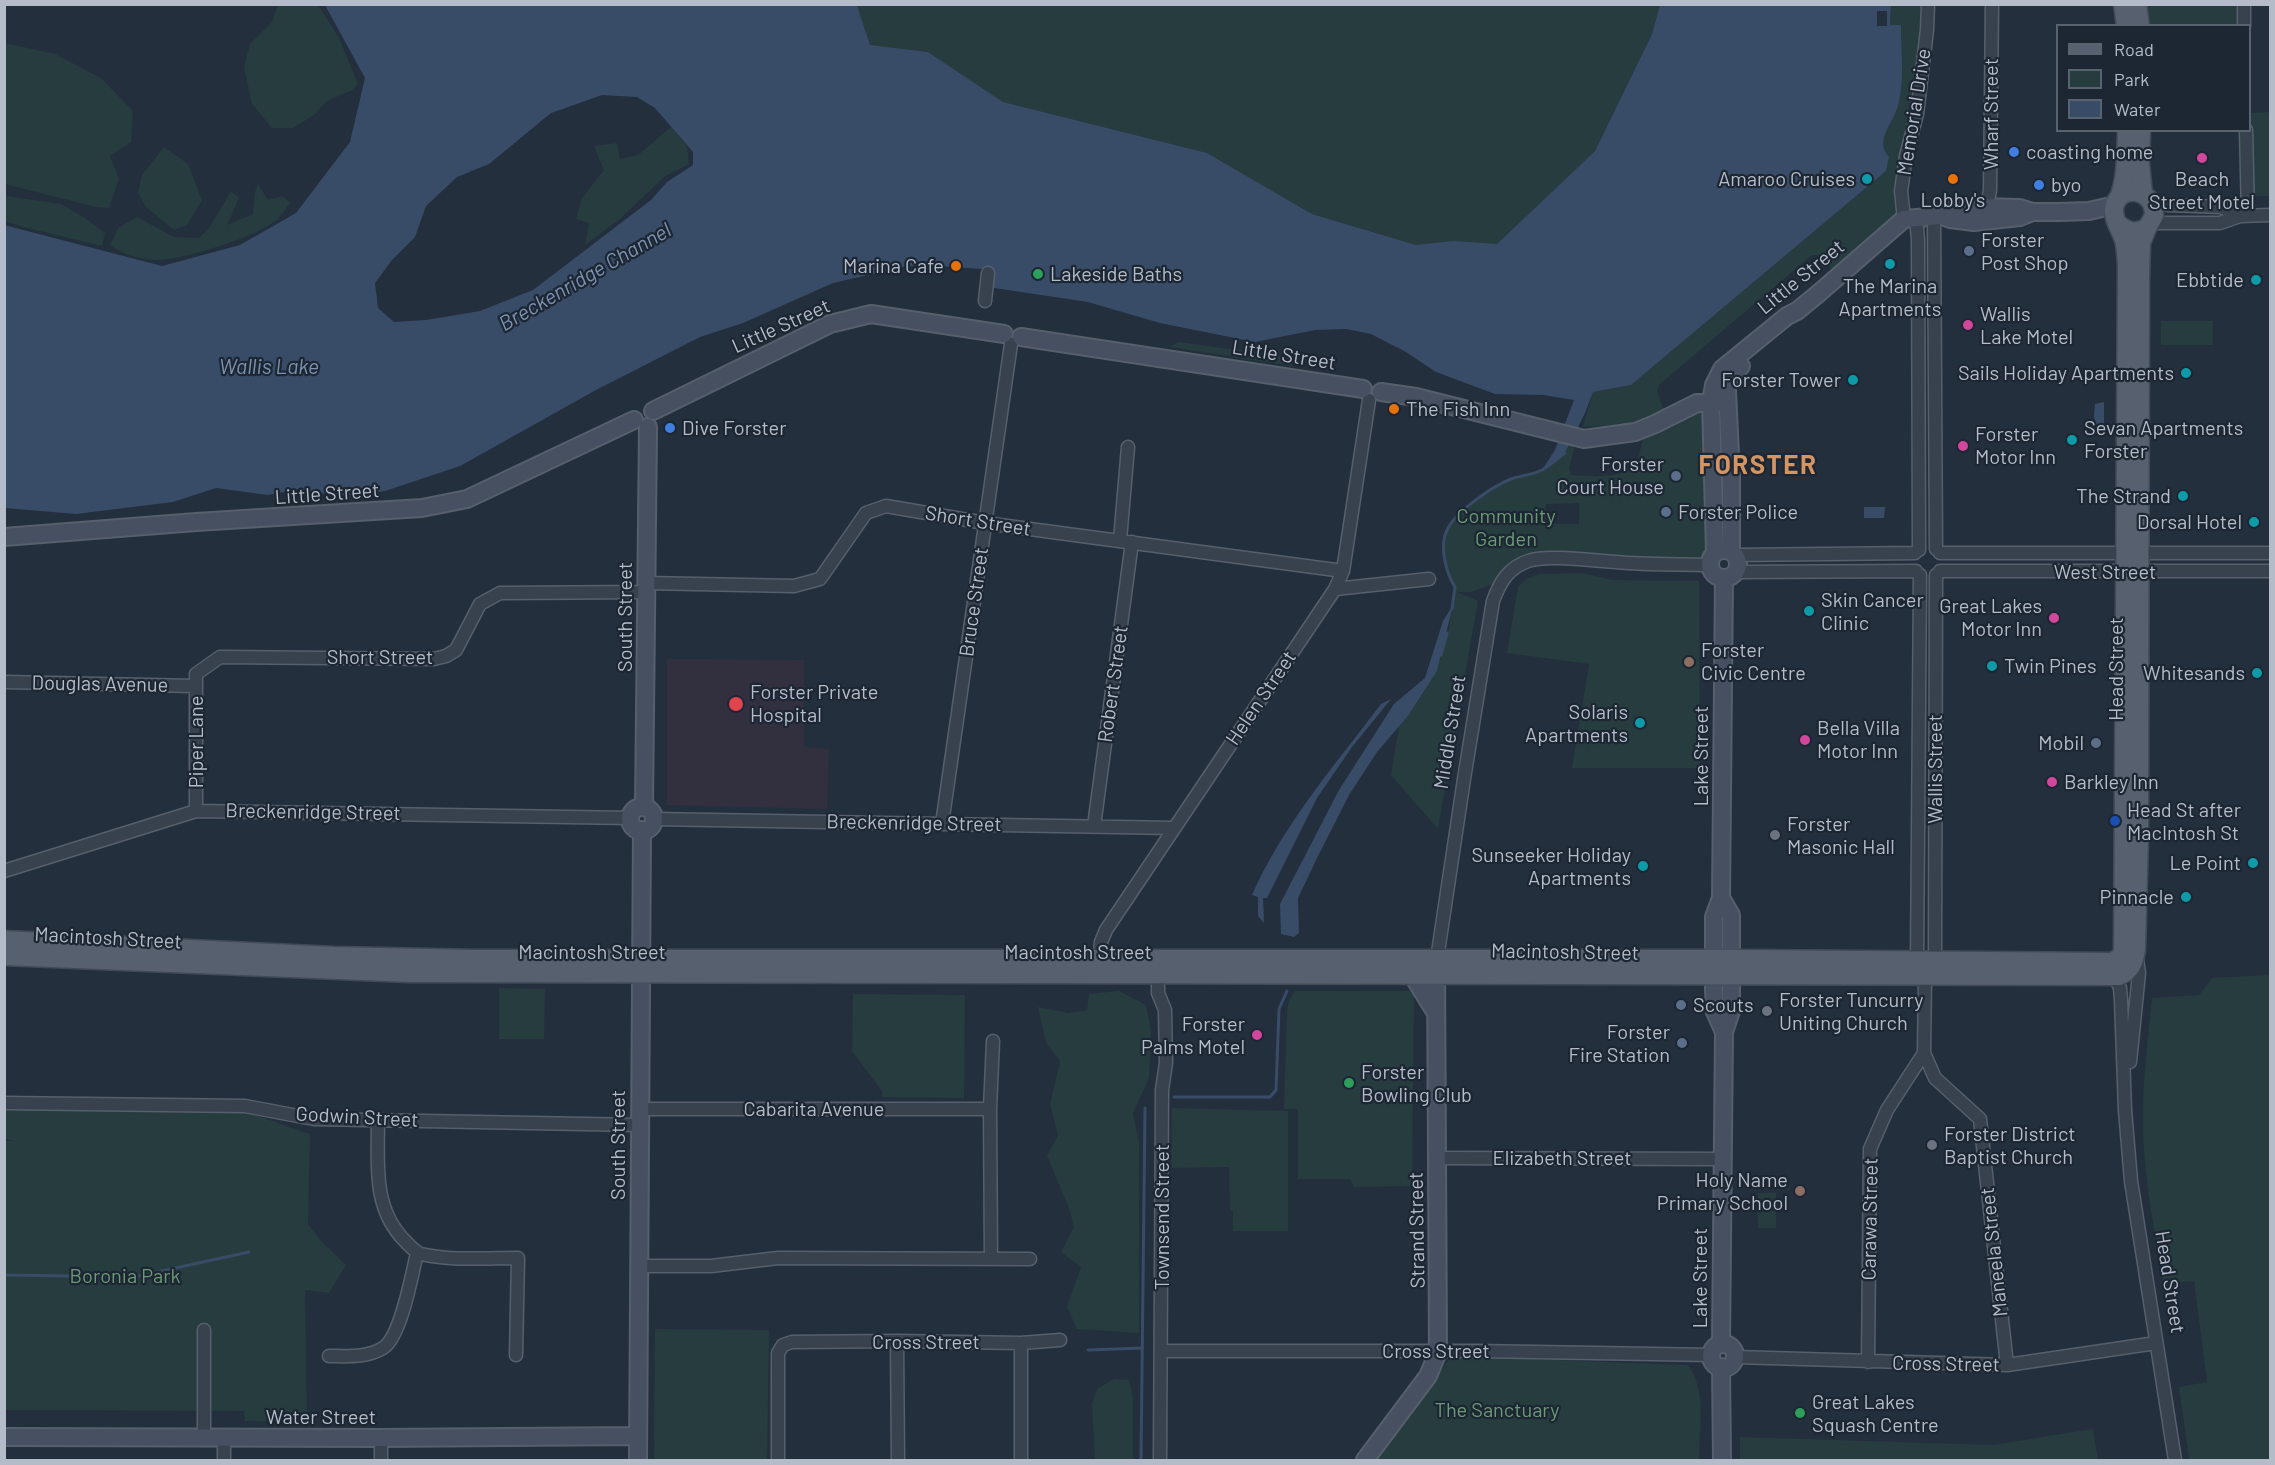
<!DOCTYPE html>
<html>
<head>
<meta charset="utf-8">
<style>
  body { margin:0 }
  #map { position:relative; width:2275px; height:1465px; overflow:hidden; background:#242f3e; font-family:Barlow,sans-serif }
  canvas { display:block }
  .frame { position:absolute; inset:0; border:6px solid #b4bcc9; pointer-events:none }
  .legend { position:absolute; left:2056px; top:24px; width:195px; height:108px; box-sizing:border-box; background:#1d2633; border:2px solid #59626f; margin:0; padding:8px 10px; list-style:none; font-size:18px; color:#b4bcc9 }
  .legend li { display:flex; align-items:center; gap:12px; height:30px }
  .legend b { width:30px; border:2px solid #59626f }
</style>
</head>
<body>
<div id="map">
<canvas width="2275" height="1465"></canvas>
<div class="frame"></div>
<ul class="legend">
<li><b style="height:8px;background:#56606e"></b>Road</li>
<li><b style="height:16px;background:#263c3f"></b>Park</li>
<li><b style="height:16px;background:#394c67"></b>Water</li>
</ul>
</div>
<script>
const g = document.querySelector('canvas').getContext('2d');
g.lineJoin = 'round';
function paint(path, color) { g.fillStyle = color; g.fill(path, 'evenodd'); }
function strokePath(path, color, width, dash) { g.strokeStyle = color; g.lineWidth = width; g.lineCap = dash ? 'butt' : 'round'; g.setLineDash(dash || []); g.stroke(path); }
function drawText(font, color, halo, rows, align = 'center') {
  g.font = font + ' Barlow,sans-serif'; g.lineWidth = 4.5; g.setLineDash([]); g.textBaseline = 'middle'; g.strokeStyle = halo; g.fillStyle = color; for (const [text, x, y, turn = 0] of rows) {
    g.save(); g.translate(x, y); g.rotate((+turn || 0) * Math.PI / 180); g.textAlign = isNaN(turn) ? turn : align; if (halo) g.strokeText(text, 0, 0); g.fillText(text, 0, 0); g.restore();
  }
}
const medical = new Path2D(`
  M 667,659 L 804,660 L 804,747 L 829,749 L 827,809 L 667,805 Z`);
const green = new Path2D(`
  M 278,4 L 318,5 L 339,38 L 358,84 L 352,90 L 327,101 L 314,115 L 293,128 L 272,128 L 252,104 L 244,67 L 250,44 L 272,22 Z
  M 857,5 L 1660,5 L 1652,34 L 1595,151 L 1497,244 L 1416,245 L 1312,214 L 1207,153 L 1003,102 L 928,52 L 870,45 Z
  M 1891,5 L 1928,5 L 1906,156 L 1904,219 L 1839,276 L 1817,255 L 1812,255 L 1659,385 L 1657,392 L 1664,410 L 1626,424 L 1583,427 L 1593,392 L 1631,385 L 1886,171 L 1889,157 C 1874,140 1893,124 1898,106 C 1905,80 1901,52 1901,26 L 1890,25 Z
  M 2145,5 L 2238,5 L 2238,25 L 2148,25 Z
  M 5,43 L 55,54 L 101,78 L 133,111 L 131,142 L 110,156 L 119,179 L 109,208 L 96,207 L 5,184 Z
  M 2270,112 L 2270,196 L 2247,196 L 2250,113 Z
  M 671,127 L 687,146 L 689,164 L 664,177 L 620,219 L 585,245 L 589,223 L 576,219 L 582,198 L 604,170 L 594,146 L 617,143 L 620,159 L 638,155 Z
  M 164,147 L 188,164 L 202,200 L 187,225 L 174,230 L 146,207 L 138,193 L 142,175 Z
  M 258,184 L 268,200 L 283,196 L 290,203 C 286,208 283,214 279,218 C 261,236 178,262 153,260 C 139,259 121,254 110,245 L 118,228 L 137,217 L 174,237 L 199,238 L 209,228 L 231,191 L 239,198 L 227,225 L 253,214 L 255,192 Z
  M 5,196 L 61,204 L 85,218 L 105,233 L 102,246 L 23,227 L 5,221 Z
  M 2161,321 L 2213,321 L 2213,345 L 2161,345 Z
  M 1178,342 L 1290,357 L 1292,359 L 1292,366 L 1170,347 Z
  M 1697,412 L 1703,412 L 1706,416 L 1710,561 L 1530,560 L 1501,581 L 1471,592 L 1457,592 L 1478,601 L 1438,829 L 1391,775 L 1399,727 L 1408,716 L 1437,671 L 1449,629 L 1455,587 L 1448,575 L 1444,554 L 1446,530 L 1463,509 L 1511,479 L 1542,470 L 1566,451 L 1570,445 L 1575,445 L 1569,469 L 1571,475 C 1587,476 1628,480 1636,463 C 1639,456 1641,447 1643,439 L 1677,424 ZM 1579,503 L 1579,524 L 1546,524 L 1546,504 Z
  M 1582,573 L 1613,580 L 1699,581 L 1700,768 L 1572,768 L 1589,664 L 1507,653 L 1518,587 L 1526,579 L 1539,574 Z
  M 2270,975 L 2270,1460 L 2189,1460 L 2179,1387 L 2207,1382 L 2194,1281 L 2164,1283 C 2156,1239 2147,1195 2144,1150 C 2140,1100 2147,1048 2152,998 L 2199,995 L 2212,978 Z
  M 499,988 L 545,989 L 544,1039 L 499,1039 Z
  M 1119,991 L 1146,1005 L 1151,1031 L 1149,1078 L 1133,1113 L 1139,1144 L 1139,1333 L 1077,1329 L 1067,1307 L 1081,1267 L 1061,1252 L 1074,1227 L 1070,1211 L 1047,1156 L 1058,1135 L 1050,1104 L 1060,1061 L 1046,1043 L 1038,1007 L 1068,1013 L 1087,1010 L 1089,994 Z
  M 1295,991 L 1411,991 L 1414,993 L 1412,1186 L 1354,1187 L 1350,1179 L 1298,1179 L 1298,1109 L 1284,1109 L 1287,1011 L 1289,1000 Z
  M 853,994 L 965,995 L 964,1098 L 882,1097 L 882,1091 L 852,1051 Z
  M 1172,1108 L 1288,1111 L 1288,1231 L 1233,1231 L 1233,1211 L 1230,1211 L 1229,1167 L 1171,1168 Z
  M 5,1109 L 244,1111 L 310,1134 L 308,1224 L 321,1241 L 346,1265 L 329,1293 L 305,1290 L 307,1422 L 245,1421 L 244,1411 L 5,1410 L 4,1141 L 14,1141 L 5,1139 Z
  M 1758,1193 L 1776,1193 L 1776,1228 L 1758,1228 Z
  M 655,1329 L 769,1330 L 767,1460 L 654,1460 Z
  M 1476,1357 L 1688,1365 C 1707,1390 1699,1431 1699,1460 L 1376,1460 L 1449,1359 Z
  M 1114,1379 L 1129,1380 L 1133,1398 L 1133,1460 L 1095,1460 L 1092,1404 L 1097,1389 Z
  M 2093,1429 L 2098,1460 L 1740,1460 L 1740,1437 L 1993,1445 Z`);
const water = new Path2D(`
  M 325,5 L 857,5 L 870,45 L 928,52 L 1003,102 L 1207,153 L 1312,214 L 1416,245 L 1454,241 L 1497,244 L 1595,151 L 1652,34 L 1660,5 L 1891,5 L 1890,25 L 1901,25 C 1901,52 1905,80 1898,106 C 1893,124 1874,140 1889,157 L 1886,171 L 1631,385 L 1593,392 L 1585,413 L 1566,451 L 1542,470 L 1555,450 L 1574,400 L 1544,395 L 1495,394 L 1436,372 L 1406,352 L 1371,334 L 1346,329 L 1315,330 L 1255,342 L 1160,323 L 1088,302 L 981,286 L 983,269 L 923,265 L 903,267 L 833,283 L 743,323 L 700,337 L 596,390 L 460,466 L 385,491 L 339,496 L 298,489 L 268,495 L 216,488 L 173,502 L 76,514 L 5,508 L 4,225 L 162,266 L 240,245 L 296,213 L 350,142 L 365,78 ZM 602,95 L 637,97 L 655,108 L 693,152 L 693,165 L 667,182 L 651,200 L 533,290 L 480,311 L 426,320 L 394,322 L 378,308 L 375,283 L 392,260 L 415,237 L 426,206 L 457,177 L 489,164 L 551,113 Z
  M 2104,402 L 2104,425 L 2096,425 L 2094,416 L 2095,404 Z
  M 1864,507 L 1885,507 L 1884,518 L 1864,518 Z
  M 1453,605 L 1437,671 L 1408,716 L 1377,752 L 1349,795 L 1317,858 L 1298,898 L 1299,933 L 1294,937 L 1281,934 L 1280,904 L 1339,790 L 1394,704 L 1425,678 L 1443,621 Z
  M 1391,699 L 1352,747 L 1317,798 L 1267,898 L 1263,898 L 1264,923 L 1258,916 L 1258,897 L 1252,895 C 1283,825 1334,766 1381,704 Z`);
const pier = new Path2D(`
  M 1877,11 L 1887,11 L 1887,26 L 1877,26 Z`);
const stream = new Path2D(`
  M 1452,609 L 1455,587 C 1446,573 1439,546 1447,530 C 1455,512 1493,486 1511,479 C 1522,475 1533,475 1542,470 C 1550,465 1557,459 1565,453
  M 1441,655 L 1447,633
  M 1174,1097 L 1270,1097 L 1276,1090 L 1279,1009 L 1287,991
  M 4,1275 L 134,1277 L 249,1252
  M 1088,1350 L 1142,1348
  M 1141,1460 L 1145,1108`);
const street = new Path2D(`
  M 2244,4 L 2244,26
  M 2246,130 L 2248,215
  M 2151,201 L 2168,205 L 2221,207 L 2240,216
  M 1986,213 L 1990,190 L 1992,4
  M 1934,216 L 1936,549
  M 1916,218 L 1918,240 L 1919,550
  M 1904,219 L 1901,191 L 1906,156 L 1917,114 L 1927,30 L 1928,4
  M 2151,223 L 2220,223 L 2240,216 L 2270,215
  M 985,301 L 988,273
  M 1120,540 L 1128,447
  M 1940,553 L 2270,553
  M 1735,555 L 1915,553
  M 1940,571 L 2270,571
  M 1735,572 L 1916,571
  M 646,583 L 794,586 L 820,579 L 866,513 L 886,506 L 985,523 L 1343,571
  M 1335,589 L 1429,579
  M 4,682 L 196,686
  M 196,811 L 196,674 L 220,657 L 434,659 L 446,656 L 456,650 L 480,604 L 500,593 L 646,592
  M 653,819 L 1174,828
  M 942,824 L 1011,344
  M 1094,826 L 1132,542
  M 4,871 L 196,811 L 630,818
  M 1437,959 L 1464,779 L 1493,601 C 1500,582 1508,568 1528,561 C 1547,554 1595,561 1616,562 C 1647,565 1678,564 1709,565
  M 1917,962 L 1920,575
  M 1935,962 L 1936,575
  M 1099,965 L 1101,942 L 1106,930 L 1335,589 L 1343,571 L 1369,400
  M 1158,975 L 1158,993 L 1165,1010 L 1166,1063 L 1162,1090 L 1160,1460
  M 1925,976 L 1924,1053 L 1935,1078 L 1980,1119 L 2007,1365
  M 2115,976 L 2120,988 L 2121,1000 L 2125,1110 L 2131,1181 L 2175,1460
  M 2130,1062 L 2139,973 L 2136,954
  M 4,1103 L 245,1106 L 314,1119 L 639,1125
  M 639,1109 L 990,1109
  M 378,1120 C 378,1164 372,1209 406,1242 C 411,1247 415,1252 421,1254 C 451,1261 487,1258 518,1258 L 516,1355
  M 1437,1158 L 1722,1159
  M 991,1258 L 990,1109 L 993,1041
  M 638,1266 L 711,1266 L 778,1258 L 1030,1259
  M 897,1341 L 898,1460
  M 1161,1351 L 1476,1351 L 1711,1355
  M 329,1356 C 347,1356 367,1358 383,1348 C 401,1337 412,1274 417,1253
  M 1735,1357 L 2007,1365 L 2156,1343
  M 1868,1362 L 1870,1149 L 1887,1110 L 1924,1053
  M 204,1438 L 204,1330
  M 224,1460 L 224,1438
  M 381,1460 L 381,1438
  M 778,1460 L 778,1353 L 783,1345 L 792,1342 L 897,1341 L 1021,1343 L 1060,1340
  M 1021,1460 L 1021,1343`);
const secondary = new Path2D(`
  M 1942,216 L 1949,210 L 1980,207 L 2020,208 L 2032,212 L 2059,212 L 2089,211 L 2115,205
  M 1021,337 L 1363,389
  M 1381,392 L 1416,397 L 1584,439 L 1635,432 L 1655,424 L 1697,403 L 1727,402
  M 653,411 L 830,324 L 871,314 L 1004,334
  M 4,537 L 196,522 L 422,508 L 467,499 L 634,420
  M1710 564a14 14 0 1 1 28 0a14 14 0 1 1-28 0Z
  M 1731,551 L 1731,476 L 1727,391 L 1727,381 L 1741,366
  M 1715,552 L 1711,402 L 1714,385 L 1722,369 L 1787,316 L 1797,311 L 1819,293 L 1904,219 L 1942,216 L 1950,219 L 1974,222 L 2020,217 L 2032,212
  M 644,807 L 648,427
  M630 819a12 12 0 1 1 24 0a12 12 0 1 1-24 0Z
  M 1413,976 L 1434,1010
  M 1724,1032 L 1715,1012 L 1714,989 L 1714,917 L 1721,898 L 1724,578
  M 1721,1344 L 1724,1032 L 1731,1011 L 1731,915 L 1721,898
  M1711 1356a12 12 0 1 1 24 0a12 12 0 1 1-24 0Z
  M 1721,1367 L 1722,1460
  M 4,1437 L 381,1438 L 638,1436
  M 638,1460 L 642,830
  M 1365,1460 L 1428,1376 L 1438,1352 L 1436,963`);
const primary = new Path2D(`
  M 2123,4 L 2126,26
  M 2137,4 L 2140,26
  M 2141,130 L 2140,164 L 2143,194
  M 2119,198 C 2127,176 2126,154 2127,130
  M 4,940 L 334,956 L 474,959 L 1743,959 L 2112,962 L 2121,957 L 2123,950 L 2127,263 C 2126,255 2126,247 2124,240 C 2121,230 2113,220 2114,209 C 2117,183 2155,187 2154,216 L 2147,228 C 2135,234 2127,232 2117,223
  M 4,956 L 409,973 L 2119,976 C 2132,970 2134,962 2136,950 L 2139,836 L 2140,277 L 2141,243 L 2147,228`);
const markers = [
  [2014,152,6,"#3f7fe0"],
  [2202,158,6,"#d1479c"],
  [1867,179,6,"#0f9aa8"],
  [1953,179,6,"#e8710a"],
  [2039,185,6,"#3f7fe0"],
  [1969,251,6,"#5c6f8a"],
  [1890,264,6,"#0f9aa8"],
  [956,266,6,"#e8710a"],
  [1038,274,6,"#2e9e5b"],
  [2256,280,6,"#0f9aa8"],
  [1968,325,6,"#d1479c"],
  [2186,373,6,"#0f9aa8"],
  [1853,380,6,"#0f9aa8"],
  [1394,409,6,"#e8710a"],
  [670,428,6,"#3f7fe0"],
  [2072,440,6,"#0f9aa8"],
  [1963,446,6,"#d1479c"],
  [1676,476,6,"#5c6f8a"],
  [2183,496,6,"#0f9aa8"],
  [1666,512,6,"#5c6f8a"],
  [2254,522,6,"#0f9aa8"],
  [1809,611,6,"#0f9aa8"],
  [2054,618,6,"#d1479c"],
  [1689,662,6,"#8d6e63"],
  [1992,666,6,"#0f9aa8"],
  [2257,673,6,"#0f9aa8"],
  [736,704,8,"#e0444e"],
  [1640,723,6,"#0f9aa8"],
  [1805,740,6,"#d1479c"],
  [2096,743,6,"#5c6f8a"],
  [2052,782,6,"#d1479c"],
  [2115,821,6,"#1a4fb4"],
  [1775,835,6,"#6b7280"],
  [2253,863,6,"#0f9aa8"],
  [1643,866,6,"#0f9aa8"],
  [2186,897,6,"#0f9aa8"],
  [1681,1005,6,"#5c6f8a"],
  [1767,1011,6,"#6b7280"],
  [1257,1035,6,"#d1479c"],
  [1682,1043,6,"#5c6f8a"],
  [1349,1083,6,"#2e9e5b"],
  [1932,1145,6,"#6b7280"],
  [1800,1191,6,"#8d6e63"],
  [1800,1413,6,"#2e9e5b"]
];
const streetNames = [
  ["Memorial Drive",1914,112,-81],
  ["Wharf Street",1991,114,-90],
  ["Little Street",1801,277,-39],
  ["Little Street",781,326,-24],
  ["Little Street",1284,355,9],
  ["Little Street",327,494,-4],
  ["Short Street",978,521,9],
  ["West Street",2105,572],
  ["Bruce Street",974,602,-82],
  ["South Street",625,617,-90],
  ["Short Street",380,657],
  ["Head Street",2116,669,-90],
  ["Douglas Avenue",100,684,1],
  ["Robert Street",1113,684,-82],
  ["Helen Street",1261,698,-56],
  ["Middle Street",1450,732,-81],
  ["Piper Lane",196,742,-90],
  ["Lake Street",1701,756,-90],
  ["Wallis Street",1935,769,-90],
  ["Breckenridge Street",313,812,1],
  ["Breckenridge Street",914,823,1],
  ["Macintosh Street",108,938,3],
  ["Macintosh Street",592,952],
  ["Macintosh Street",1078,952],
  ["Macintosh Street",1565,952,1],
  ["Cabarita Avenue",814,1109],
  ["Godwin Street",357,1117,3],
  ["South Street",618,1145,-90],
  ["Elizabeth Street",1562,1158],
  ["Townsend Street",1162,1217,-90],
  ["Carawa Street",1870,1219,-89],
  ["Strand Street",1417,1230,-91],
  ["Maneela Street",1994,1252,-96],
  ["Lake Street",1700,1278,-90],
  ["Head Street",2170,1282,81],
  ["Cross Street",926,1342],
  ["Cross Street",1436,1351],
  ["Cross Street",1946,1364,1],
  ["Water Street",321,1417]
];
const poiNames = [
  ["coasting home",2026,152],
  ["Amaroo Cruises",1855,179,"right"],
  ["Beach",2202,179,"center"],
  ["Street Motel",2202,202,"center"],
  ["byo",2051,185],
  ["Lobby's",1953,200,"center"],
  ["Forster",1981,240],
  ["Post Shop",1981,263],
  ["Marina Cafe",944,266,"right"],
  ["Lakeside Baths",1050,274],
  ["Ebbtide",2244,280,"right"],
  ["The Marina",1890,286,"center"],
  ["Apartments",1890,309,"center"],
  ["Wallis",1980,314],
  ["Lake Motel",1980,337],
  ["Sails Holiday Apartments",2174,373,"right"],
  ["Forster Tower",1841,380,"right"],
  ["The Fish Inn",1406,409],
  ["Dive Forster",682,428],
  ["Sevan Apartments",2084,428],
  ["Forster",2084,451],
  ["Forster",1975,434],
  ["Motor Inn",1975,457],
  ["Forster",1664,464,"right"],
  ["Court House",1664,487,"right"],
  ["The Strand",2171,496,"right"],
  ["Forster Police",1678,512],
  ["Dorsal Hotel",2242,522,"right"],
  ["Skin Cancer",1821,600],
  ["Clinic",1821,623],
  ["Great Lakes",2042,606,"right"],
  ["Motor Inn",2042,629,"right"],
  ["Forster",1701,650],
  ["Civic Centre",1701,673],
  ["Twin Pines",2004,666],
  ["Whitesands",2245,673,"right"],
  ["Forster Private",750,692],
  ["Hospital",750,715],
  ["Solaris",1628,712,"right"],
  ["Apartments",1628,735,"right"],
  ["Bella Villa",1817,728],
  ["Motor Inn",1817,751],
  ["Mobil",2084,743,"right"],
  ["Barkley Inn",2064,782],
  ["Head St after",2127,810],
  ["MacIntosh St",2127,833],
  ["Forster",1787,824],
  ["Masonic Hall",1787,847],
  ["Sunseeker Holiday",1631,855,"right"],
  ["Apartments",1631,878,"right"],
  ["Le Point",2241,863,"right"],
  ["Pinnacle",2174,897,"right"],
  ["Forster Tuncurry",1779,1000],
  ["Uniting Church",1779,1023],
  ["Scouts",1693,1005],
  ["Forster",1245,1024,"right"],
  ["Palms Motel",1245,1047,"right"],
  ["Forster",1670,1032,"right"],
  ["Fire Station",1670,1055,"right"],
  ["Forster",1361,1072],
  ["Bowling Club",1361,1095],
  ["Forster District",1944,1134],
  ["Baptist Church",1944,1157],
  ["Holy Name",1788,1180,"right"],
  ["Primary School",1788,1203,"right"],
  ["Great Lakes",1812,1402],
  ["Squash Centre",1812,1425]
];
const parkNames = [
  ["Community",1506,516],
  ["Garden",1506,539],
  ["Boronia Park",125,1276],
  ["The Sanctuary",1497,1410]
];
const waterNames = [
  ["Breckenridge Channel",585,277,-30],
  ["Wallis Lake",269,367]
];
const districtNames = [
  ["FORSTER",1758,465]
];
paint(medical, '#32303f');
paint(green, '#263c3f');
paint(water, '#394c67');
paint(pier, '#242f3e');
strokePath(stream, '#394c67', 3);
strokePath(street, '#565f6c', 15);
strokePath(secondary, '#565f6c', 20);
strokePath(primary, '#414a57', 21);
strokePath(street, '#38414e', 12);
strokePath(secondary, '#465061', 16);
strokePath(primary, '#56606e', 18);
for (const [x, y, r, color] of markers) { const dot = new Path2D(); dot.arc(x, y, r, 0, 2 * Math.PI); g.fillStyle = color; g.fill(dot); strokePath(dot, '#1d2633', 2); }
drawText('20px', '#b4bcc9', '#1d2633', streetNames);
drawText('20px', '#b4bcc9', '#1d2633', poiNames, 'left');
drawText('20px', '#6b9a76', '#1d2633', parkNames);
drawText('italic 21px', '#7c92b1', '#1d2633', waterNames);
g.letterSpacing = '1.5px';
drawText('bold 26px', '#d59563', '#1d2633', districtNames);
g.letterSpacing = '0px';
</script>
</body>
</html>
